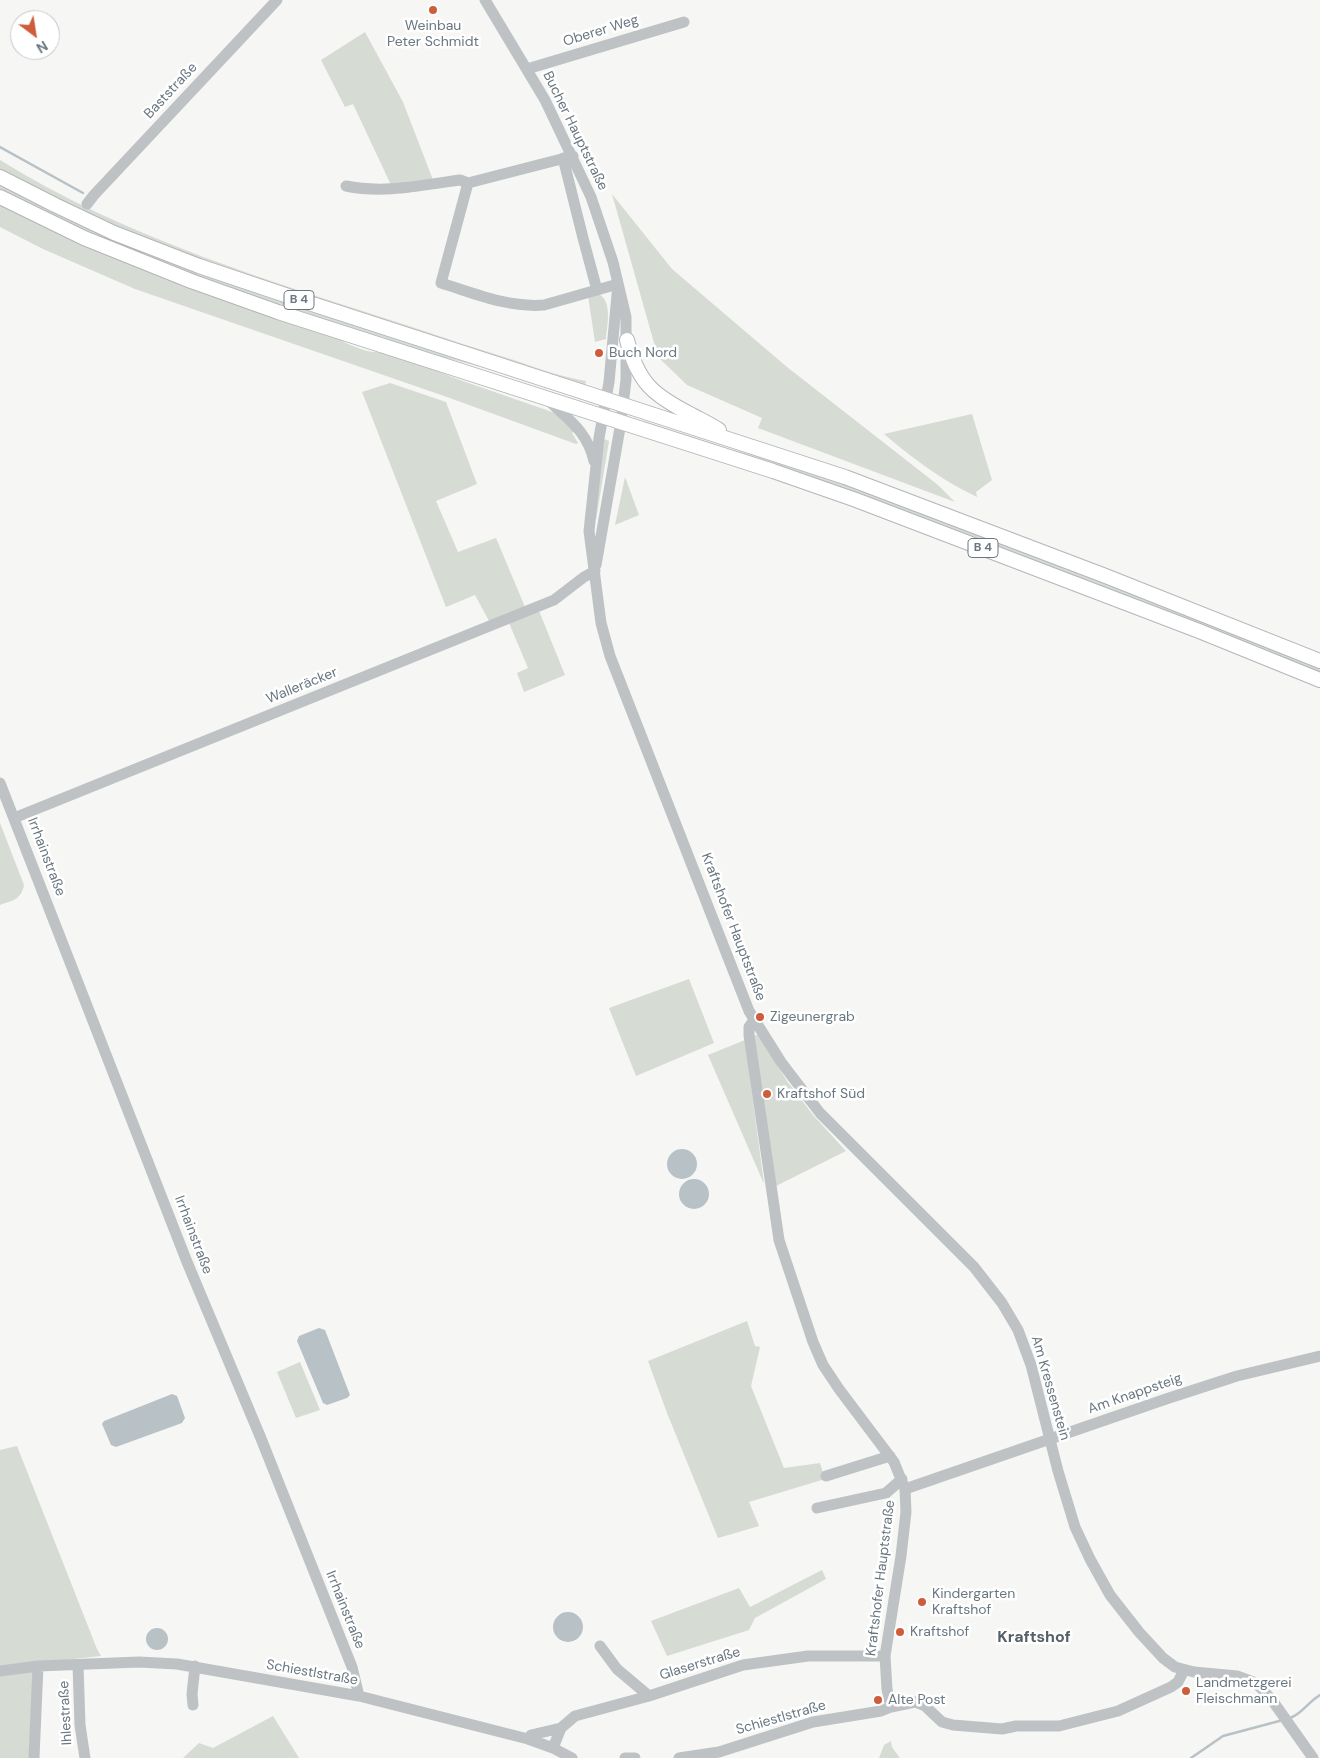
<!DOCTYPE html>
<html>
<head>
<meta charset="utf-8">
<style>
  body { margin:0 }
  #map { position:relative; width:1320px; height:1758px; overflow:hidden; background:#f6f6f4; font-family:"DM Sans",sans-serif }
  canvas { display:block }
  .north { position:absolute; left:10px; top:10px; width:50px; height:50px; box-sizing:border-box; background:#fff; border:1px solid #c3c9cd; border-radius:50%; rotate:149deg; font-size:14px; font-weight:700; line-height:20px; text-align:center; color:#697781 }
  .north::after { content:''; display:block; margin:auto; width:18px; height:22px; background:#ce5d3c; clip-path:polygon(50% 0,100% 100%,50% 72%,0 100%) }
</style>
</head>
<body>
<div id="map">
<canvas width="1320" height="1758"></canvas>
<div class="north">N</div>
</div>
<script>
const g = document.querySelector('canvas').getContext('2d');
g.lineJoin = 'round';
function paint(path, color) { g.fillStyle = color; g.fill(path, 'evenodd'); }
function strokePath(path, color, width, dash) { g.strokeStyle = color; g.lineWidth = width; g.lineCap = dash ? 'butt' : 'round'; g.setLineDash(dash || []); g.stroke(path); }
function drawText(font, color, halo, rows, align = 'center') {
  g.font = font + ' "DM Sans",sans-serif'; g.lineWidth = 5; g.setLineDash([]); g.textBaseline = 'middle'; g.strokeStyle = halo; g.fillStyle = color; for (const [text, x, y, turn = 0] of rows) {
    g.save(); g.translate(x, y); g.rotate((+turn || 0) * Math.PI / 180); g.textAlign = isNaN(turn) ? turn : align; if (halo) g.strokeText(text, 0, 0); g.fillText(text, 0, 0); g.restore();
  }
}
const green = new Path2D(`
  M 365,32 L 403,102 L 433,180 L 391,185 L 353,104 L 345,107 L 321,60 Z
  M 0,160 C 125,238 273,282 412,327 C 447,339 482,350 517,361 C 539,369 562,377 586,381 L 585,386 L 198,260 L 96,219 L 0,171 Z
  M 0,182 L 45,205 L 583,397 L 583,400 L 482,367 L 402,347 L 292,311 L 127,251 L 0,191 Z
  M 612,194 L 672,269 L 787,367 L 938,485 L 955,502 L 758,428 L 762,418 L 687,385 L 658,357 Z
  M 0,202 L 324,331 C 339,340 369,357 386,351 L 460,380 L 555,413 L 576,430 L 572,433 L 578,443 L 576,444 L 447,397 L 135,289 L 43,249 L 0,227 Z
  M 598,294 C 613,300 607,326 606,339 L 595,342 L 588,296 Z
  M 390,383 L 446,402 L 477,484 L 436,501 L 458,552 L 496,538 L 525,607 L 489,621 L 475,595 L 446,607 L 362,392 Z
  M 972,414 L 992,480 L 976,492 L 977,497 C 940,479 915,460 884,434 Z
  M 644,421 L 734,450 L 829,476 L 1320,665 L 1320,674 L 644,424 Z
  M 604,439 L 609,441 L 596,520 L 595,518 Z
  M 625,477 L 639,515 L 615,525 Z
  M 539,611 L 565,675 L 524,692 L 517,673 L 528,668 L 509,623 Z
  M 0,823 L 24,885 C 21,900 13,900 0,905 Z
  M 689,979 L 714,1043 L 636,1076 L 609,1008 Z
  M 754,1035 L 758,1035 L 787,1081 L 813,1115 L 846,1151 L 774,1187 Z
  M 745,1040 L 764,1184 L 708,1055 Z
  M 747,1321 L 755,1346 L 760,1347 L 751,1386 L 784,1468 L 820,1463 L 825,1479 L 749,1502 L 759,1526 L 718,1538 L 667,1413 L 648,1361 Z
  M 300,1362 L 320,1410 L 296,1418 L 277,1372 Z
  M 17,1446 L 97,1649 L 101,1656 L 0,1667 L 0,1450 Z
  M 822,1570 L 826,1579 L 755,1618 L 749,1630 L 667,1656 L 651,1621 L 739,1588 L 750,1607 Z
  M 34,1671 L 29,1758 L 0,1758 L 0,1675 Z
  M 273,1716 L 299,1758 L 183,1758 L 199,1743 L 213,1748 Z
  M 891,1741 L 892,1747 L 900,1758 L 879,1758 L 884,1745 Z`);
const water = new Path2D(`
  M667 1164a15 15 0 1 1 30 0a15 15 0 1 1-30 0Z
  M679 1194a15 15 0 1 1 30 0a15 15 0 1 1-30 0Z
  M 319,1328 L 325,1330 L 350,1395 L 347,1398 L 327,1405 L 323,1403 L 297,1341 L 299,1336 Z
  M 172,1394 L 177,1396 L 185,1418 L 182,1423 L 116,1447 L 111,1445 L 102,1424 L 104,1421 Z
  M553 1627a15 15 0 1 1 30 0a15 15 0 1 1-30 0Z
  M146 1639a11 11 0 1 1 22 0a11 11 0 1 1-22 0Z`);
const stream = new Path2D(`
  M 0,147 L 83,193
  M 1290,1718 C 1302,1714 1309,1701 1320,1695
  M 1191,1758 L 1223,1736 L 1283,1720`);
const minor = new Path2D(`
  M 485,0 L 545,100 L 591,197 L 613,262 L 626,317 L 626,380 L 621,422 L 596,565
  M 527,69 L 684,22
  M 563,158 L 583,238 L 597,290
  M 468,183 L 441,283 C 474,293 508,308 544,305 L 618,284
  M 346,186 C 384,194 422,185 460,180 L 468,183 L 573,156
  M 87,204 L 94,195 L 277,0
  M 618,284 L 609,382 L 599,438 L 589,531 L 601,623 L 610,656 L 749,1011 L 781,1062 L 820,1113 L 974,1267 L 1002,1303 L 1018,1330 L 1031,1365 L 1058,1471 L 1075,1527 L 1090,1559 L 1110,1595 L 1139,1632 L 1163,1658 L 1175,1667 L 1194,1672 L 1237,1676 L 1253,1682 L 1260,1687 L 1272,1700 L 1313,1758
  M 548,400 C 569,420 587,431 594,461
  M 0,783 L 187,1262 L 260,1436 L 352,1667 L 359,1696
  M 14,818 L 554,600 L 584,577 L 595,571
  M 754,1020 L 749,1027 L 749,1035 L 779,1240 L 813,1342 L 823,1365 L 839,1389 L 894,1462 L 905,1489 L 906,1512 L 901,1556 L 885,1656 L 887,1689 L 891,1707
  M 826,1476 L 890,1456
  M 905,1489 L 1166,1399 L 1237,1376 L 1320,1356
  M 817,1508 L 886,1493 L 902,1479
  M 600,1646 L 617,1669 L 649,1696
  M 78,1665 L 80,1725 L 85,1758
  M 0,1671 L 38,1666 L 139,1662 L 177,1664 L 359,1696 L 528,1739 L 553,1748 L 572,1758
  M 193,1705 L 192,1694 L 195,1666
  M 528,1739 L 531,1735 L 561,1728
  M 553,1748 L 561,1728 L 575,1716 L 649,1696 L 743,1665 L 808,1656 L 885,1656
  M 34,1758 L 38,1666
  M 625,1758 L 635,1758
  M 679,1758 L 719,1752 L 813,1722 L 881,1711 L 891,1707 L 915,1702 L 925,1706 L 942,1722 L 953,1725 L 1002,1729 L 1016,1726 L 1059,1726 L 1118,1711 L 1171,1687 L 1178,1682 L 1184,1670`);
const major = new Path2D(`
  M 0,177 L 55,205 L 114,233 L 199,266 L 306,302 L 845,477 L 1103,575 L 1320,661
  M 0,197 L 84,238 L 191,281 L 278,312 L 773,471 L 856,500 L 1199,631 L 1320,680
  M 627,340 C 638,383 653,395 692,415 C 701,420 710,424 719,430`);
const markers = [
  [433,10,5,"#ce5d3c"],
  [599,353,5,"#ce5d3c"],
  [760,1017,5,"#ce5d3c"],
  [767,1094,5,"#ce5d3c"],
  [922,1602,5,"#ce5d3c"],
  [900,1632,5,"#ce5d3c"],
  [1186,1691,5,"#ce5d3c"],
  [878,1700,5,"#ce5d3c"]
];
const shields = [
  [299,300,30],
  [983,548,30]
];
const shieldNames = [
  ["B 4",299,300],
  ["B 4",983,548]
];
const poiNames = [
  ["Weinbau",433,26,"center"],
  ["Peter Schmidt",433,42,"center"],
  ["Buch Nord",609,353],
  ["Zigeunergrab",770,1017],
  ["Kraftshof Süd",777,1094],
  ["Kindergarten",932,1594],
  ["Kraftshof",932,1610],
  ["Kraftshof",910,1632],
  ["Landmetzgerei",1196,1683],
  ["Fleischmann",1196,1699],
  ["Alte Post",888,1700]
];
const streetNames = [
  ["Oberer Weg",601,31,-17],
  ["Baststraße",171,91,-47],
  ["Bucher Hauptstraße",575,131,64],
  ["Walleräcker",302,686,-22],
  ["Irrhainstraße",46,857,69],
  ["Kraftshofer Hauptstraße",733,927,69],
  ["Irrhainstraße",193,1235,69],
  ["Am Kressenstein",1050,1388,74],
  ["Am Knappsteig",1135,1394,-19],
  ["Kraftshofer Hauptstraße",881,1578,-83],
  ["Irrhainstraße",345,1610,68],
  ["Glaserstraße",700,1664,-17],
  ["Schiestlstraße",312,1673,10],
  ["Ihlestraße",66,1713,-93],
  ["Schiestlstraße",781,1718,-16]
];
const quarterNames = [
  ["Kraftshof",1034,1638]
];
paint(green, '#d6dbd3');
paint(water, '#b8c2c6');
strokePath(stream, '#b8c2c6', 2.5);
strokePath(major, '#b2b6b9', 16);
strokePath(minor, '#bec2c5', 11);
strokePath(major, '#fff', 14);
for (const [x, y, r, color] of markers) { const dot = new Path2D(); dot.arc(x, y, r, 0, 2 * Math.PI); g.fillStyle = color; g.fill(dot); strokePath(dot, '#fff', 2); }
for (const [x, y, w] of shields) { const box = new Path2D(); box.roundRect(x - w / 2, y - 9.5, w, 19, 4); g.fillStyle = '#fff'; g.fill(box); strokePath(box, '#697781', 1); }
drawText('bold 12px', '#697781', null, shieldNames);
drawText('14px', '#697781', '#fff', poiNames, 'left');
drawText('14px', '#697781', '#fff', streetNames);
drawText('bold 16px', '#566067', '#fff', quarterNames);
</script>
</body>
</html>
